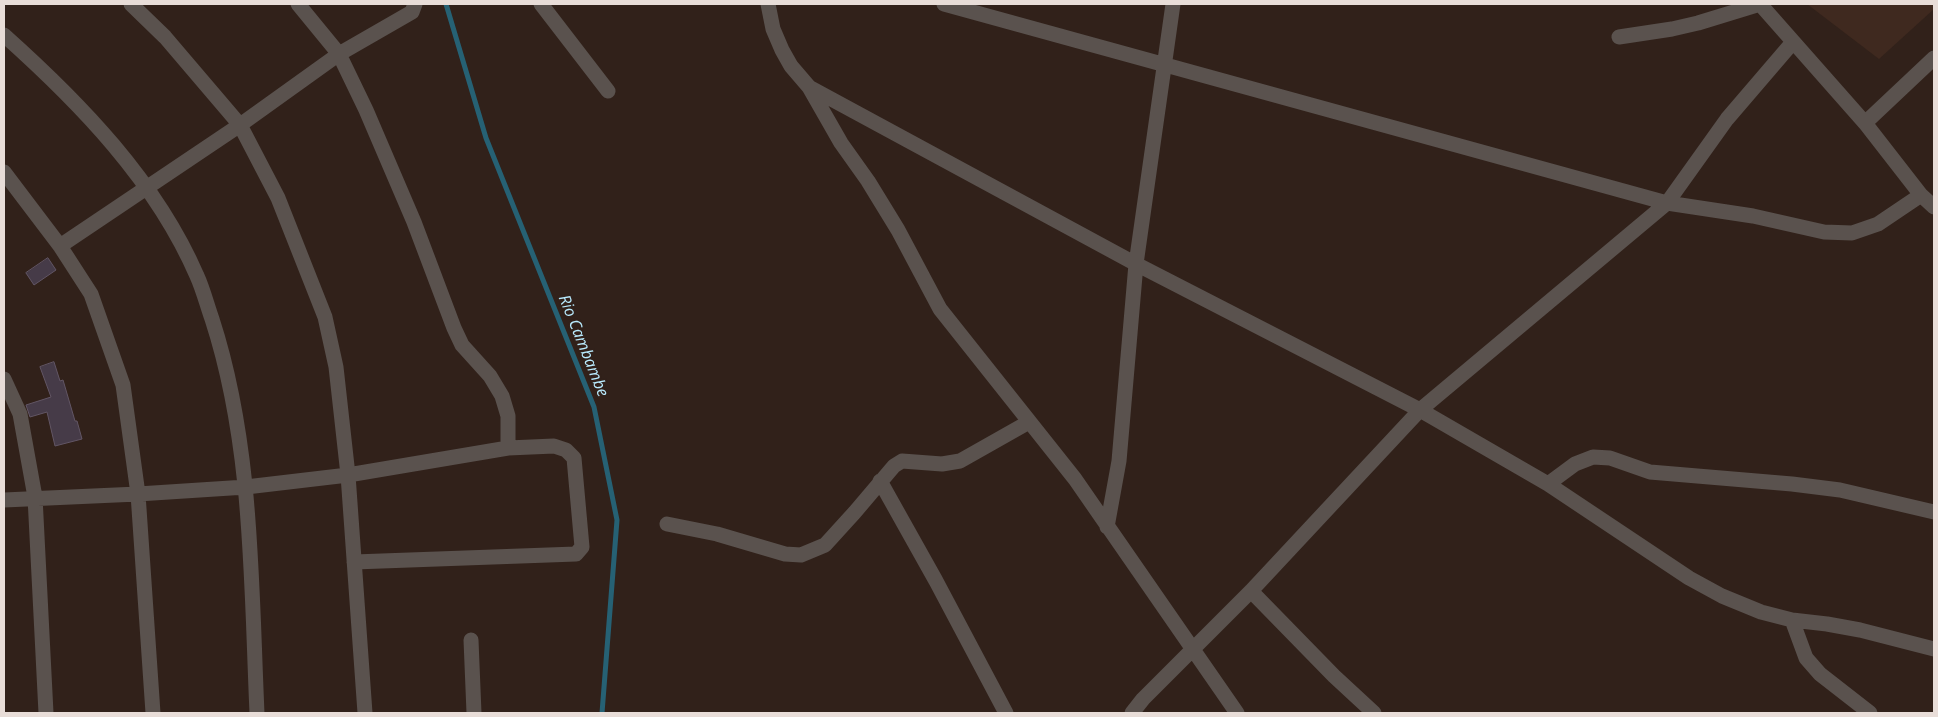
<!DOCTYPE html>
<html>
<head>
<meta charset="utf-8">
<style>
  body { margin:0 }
  #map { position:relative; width:1938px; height:717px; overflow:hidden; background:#31211a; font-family:"Open Sans",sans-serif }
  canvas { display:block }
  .frame { position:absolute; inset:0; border:5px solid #e8ddd8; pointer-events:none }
</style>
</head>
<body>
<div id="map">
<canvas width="1938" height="717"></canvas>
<div class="frame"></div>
</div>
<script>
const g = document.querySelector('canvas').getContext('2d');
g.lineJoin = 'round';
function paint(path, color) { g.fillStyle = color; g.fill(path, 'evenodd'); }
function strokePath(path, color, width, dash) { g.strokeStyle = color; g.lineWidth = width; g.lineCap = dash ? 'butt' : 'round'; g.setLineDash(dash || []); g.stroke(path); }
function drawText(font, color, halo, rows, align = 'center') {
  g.font = font + ' "Open Sans",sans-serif'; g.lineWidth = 4; g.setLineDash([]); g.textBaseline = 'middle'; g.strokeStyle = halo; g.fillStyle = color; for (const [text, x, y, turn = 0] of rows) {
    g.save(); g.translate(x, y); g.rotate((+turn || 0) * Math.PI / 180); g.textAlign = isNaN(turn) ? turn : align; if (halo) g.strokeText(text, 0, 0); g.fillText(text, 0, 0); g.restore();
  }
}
const built = new Path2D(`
  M 1807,4 L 1934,4 L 1934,9 L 1879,59 Z`);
const stream = new Path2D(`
  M 446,4 L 486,138 L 594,407 L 617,520 L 602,713`);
const building = new Path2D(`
  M 48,258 L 56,270 L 34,285 L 26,273 Z
  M 54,362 L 60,381 L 63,380 L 75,421 L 77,421 L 82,439 L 55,446 L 47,412 L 30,417 L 26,405 L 51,397 L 40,367 Z`);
const minor = new Path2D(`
  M 131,4 L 165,37 L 240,125 L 278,198 L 325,317 L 336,367 L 348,475 L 365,713
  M 298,4 L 339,54 L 366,110 L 414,222 L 454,328 L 462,345 L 490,376 L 502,396 L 508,416 L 508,448
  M 541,4 L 608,91
  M 768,4 L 773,29 L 782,50 L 791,66 L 809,87 L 841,143 L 868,181 L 898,230 L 940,309 L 1075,479 L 1237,713
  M 944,4 L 1667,203 L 1753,216 L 1824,232 L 1852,233 L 1878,224 L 1921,195
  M 1760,4 L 1865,123 L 1921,195 L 1934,207
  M 4,35 C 80,103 156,181 197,276 C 203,289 207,305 212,319 C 253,445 251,582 257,713
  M 1619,37 L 1672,29 L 1698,23 L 1760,4
  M 809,87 L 1136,264 L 1420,410 L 1548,484 L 1689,578 L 1722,596 L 1761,612 L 1792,620 L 1827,624 L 1860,630 L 1934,649
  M 1865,123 L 1934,58
  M 4,172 L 60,246 L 91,294 L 123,385 L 138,494 L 153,713
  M 60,246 L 240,125 L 339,54 L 412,12 L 415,4
  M 4,379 L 20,414 L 35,497 L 46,713
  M 880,481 L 936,581 L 1006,713
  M 1548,484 L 1575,464 L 1593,457 L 1610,458 L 1650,472 L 1792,484 L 1840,490 L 1934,512
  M 4,500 L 138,494 L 246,487 L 348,475 L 508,448 L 554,446 L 566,450 L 574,458 L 582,547 L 576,554 L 354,562
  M 667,524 L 717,534 L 785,554 L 801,555 L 825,545 L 855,512 L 894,466 L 902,461 L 942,464 L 960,461 L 1029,422
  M 1107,527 L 1119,461 L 1136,264 L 1173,4
  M 1251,591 L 1334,676 L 1374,713
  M 1792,620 L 1806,658 L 1820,674 L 1870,713
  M 471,640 L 474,713
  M 1132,713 L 1143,699 L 1251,591 L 1420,410 L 1667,203 L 1727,119 L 1793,42`);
const waterNames = [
  ["Rio Cambambe",583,346,68]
];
paint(built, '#3f291f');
strokePath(stream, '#266174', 5);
paint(building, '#463b48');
strokePath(building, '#625665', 1);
strokePath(minor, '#5a524e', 15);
drawText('italic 16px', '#b9ebfe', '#31211a', waterNames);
</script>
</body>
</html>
